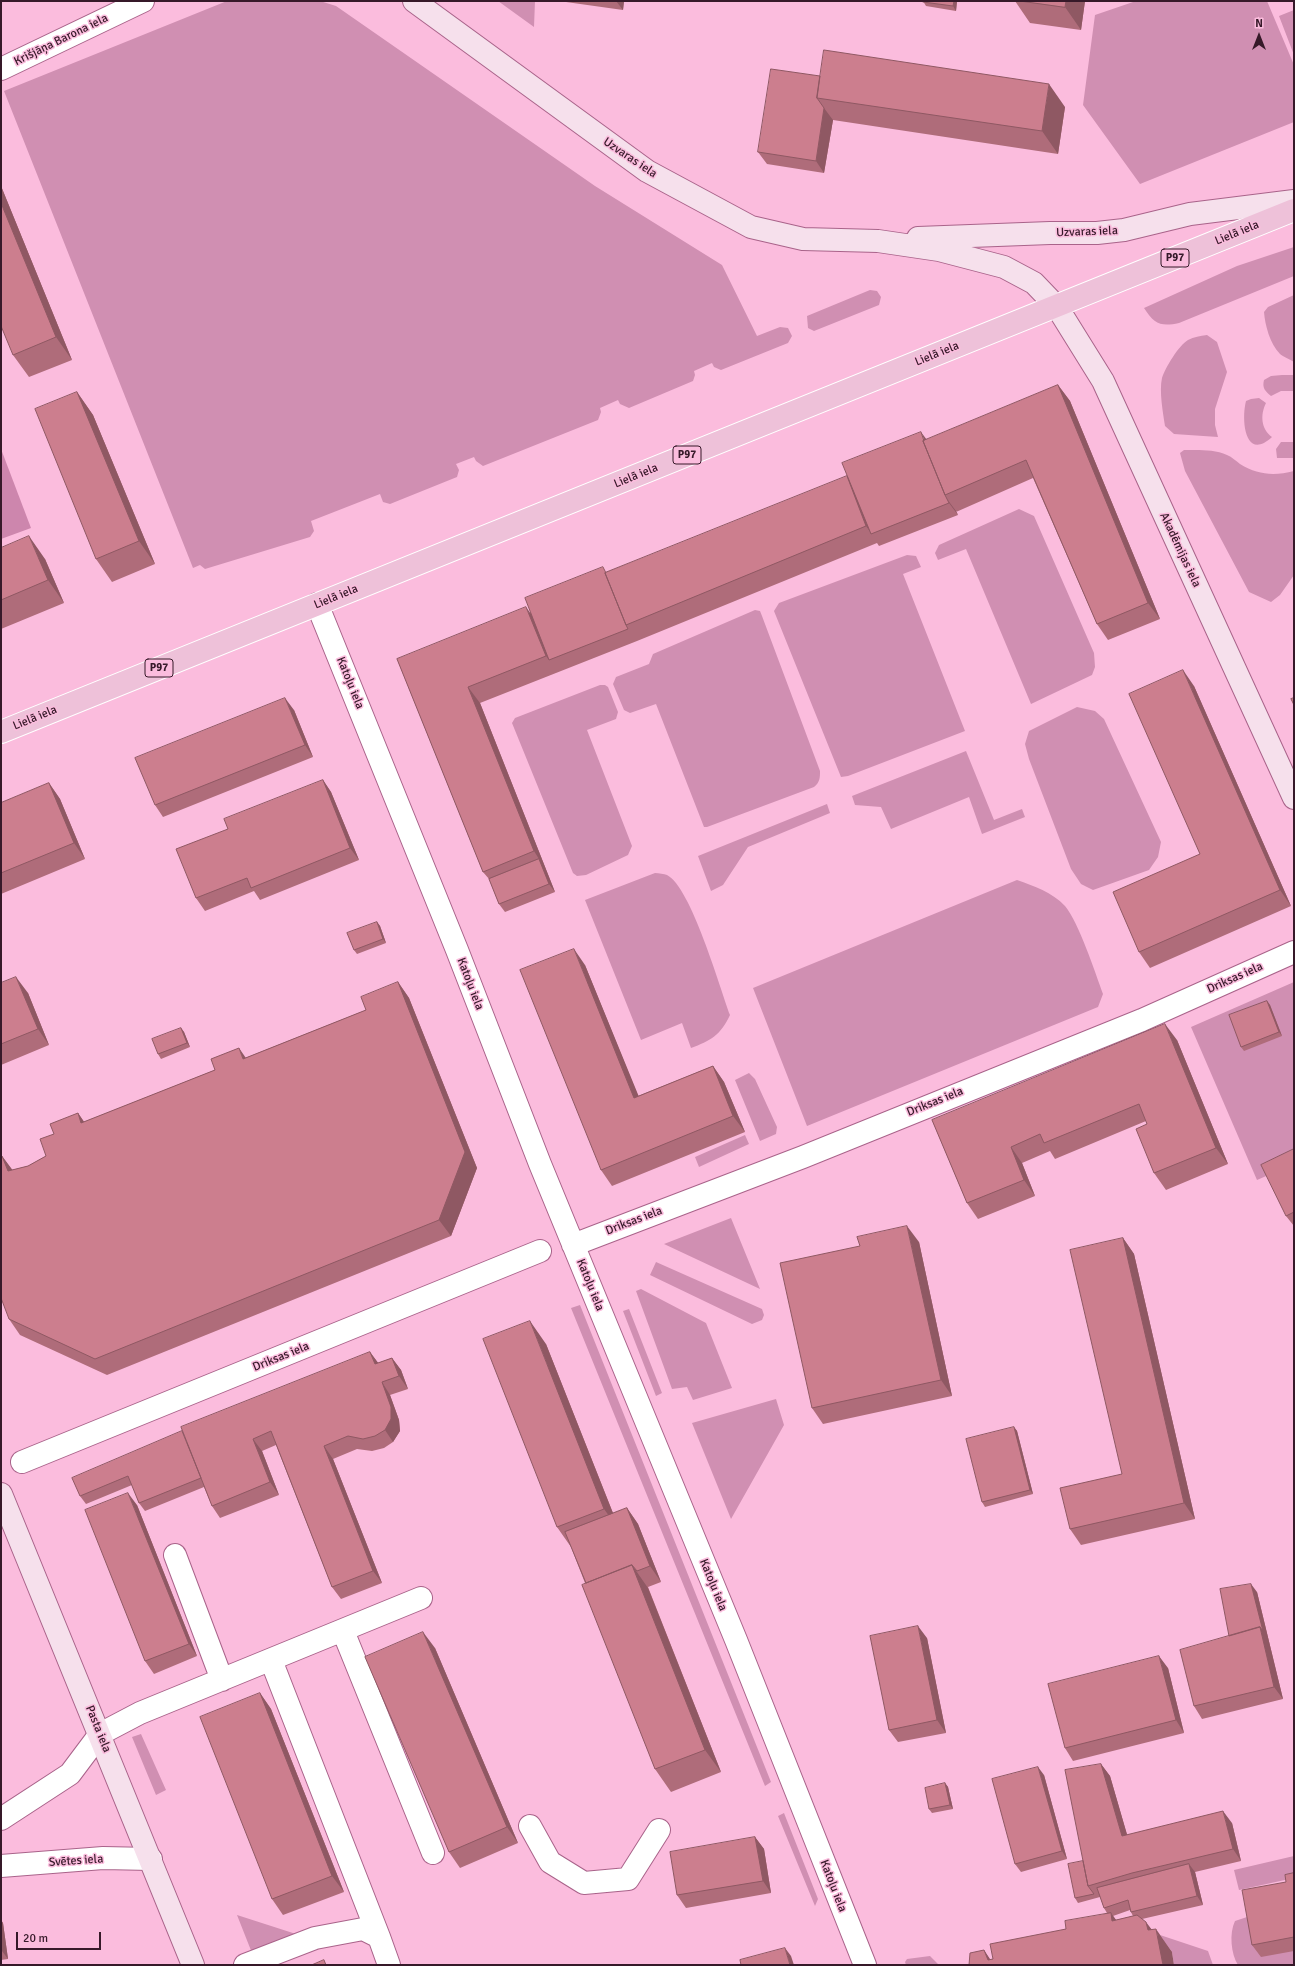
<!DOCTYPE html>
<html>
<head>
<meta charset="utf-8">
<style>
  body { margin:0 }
  #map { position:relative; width:1295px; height:1966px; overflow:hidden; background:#fbbcdd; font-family:Signika,sans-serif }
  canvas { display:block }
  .frame { position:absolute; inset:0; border:2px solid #361929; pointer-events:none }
  .north { position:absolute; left:1239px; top:16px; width:40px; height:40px; -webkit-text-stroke:3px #fbbcdd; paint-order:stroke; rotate:0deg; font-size:11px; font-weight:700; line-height:16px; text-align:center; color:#361929 }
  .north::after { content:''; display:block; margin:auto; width:14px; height:18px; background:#361929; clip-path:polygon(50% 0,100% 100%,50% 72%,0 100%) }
  .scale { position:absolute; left:16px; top:1932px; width:85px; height:18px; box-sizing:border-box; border:2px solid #361929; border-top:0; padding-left:5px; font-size:12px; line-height:14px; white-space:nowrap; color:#361929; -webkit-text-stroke:3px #fbbcdd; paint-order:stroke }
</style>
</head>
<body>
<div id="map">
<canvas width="1295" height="1966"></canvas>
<div class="frame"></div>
<div class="north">N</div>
<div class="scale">20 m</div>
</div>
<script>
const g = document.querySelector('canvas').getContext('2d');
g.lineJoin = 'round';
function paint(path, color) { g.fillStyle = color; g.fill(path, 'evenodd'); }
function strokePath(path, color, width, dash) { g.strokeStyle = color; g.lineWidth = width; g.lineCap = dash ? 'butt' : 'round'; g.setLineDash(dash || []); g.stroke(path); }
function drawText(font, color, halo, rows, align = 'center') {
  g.font = font + ' Signika,sans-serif'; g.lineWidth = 3; g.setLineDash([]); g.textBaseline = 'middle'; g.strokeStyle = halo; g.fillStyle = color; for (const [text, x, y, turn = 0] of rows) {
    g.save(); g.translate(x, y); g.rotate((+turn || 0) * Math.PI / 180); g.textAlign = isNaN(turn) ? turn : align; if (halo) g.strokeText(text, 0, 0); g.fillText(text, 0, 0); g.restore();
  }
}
const green = new Path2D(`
  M 227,1 L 320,1 L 336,6 L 595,186 L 722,265 L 757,336 L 780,327 L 788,328 L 792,336 L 788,343 L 721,370 L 714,367 L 712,363 L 694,371 L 695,375 L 693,381 L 629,408 L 620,404 L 618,400 L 600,408 L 601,412 L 598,420 L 483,466 L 476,461 L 474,457 L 456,464 L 459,470 L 457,477 L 390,504 L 383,502 L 380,494 L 311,521 L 314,531 L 310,537 L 205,569 L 200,565 L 193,568 L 4,91 Z
  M 498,1 L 535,1 L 534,27 Z
  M 1136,1 L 1267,1 L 1294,65 L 1294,122 L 1140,184 L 1083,105 L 1095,15 Z
  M 1294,10 L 1294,55 L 1279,16 Z
  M 1294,247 L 1294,276 L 1179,323 C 1161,327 1154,324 1144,308 L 1237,266 Z
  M 870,290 L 877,291 L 881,297 L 879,305 L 814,331 L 808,328 L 807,316 Z
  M 1294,295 L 1294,362 C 1290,359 1283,357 1280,354 C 1270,344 1265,325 1264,312 L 1268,307 Z
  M 1207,335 L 1217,342 L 1227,372 L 1215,409 L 1215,425 L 1218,437 L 1174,434 L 1165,426 C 1163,413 1159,391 1162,378 C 1165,368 1179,345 1188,340 C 1194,337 1200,336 1207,335 Z
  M 1282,375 L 1294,375 L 1294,391 L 1281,391 L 1271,396 C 1265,391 1262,388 1264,380 L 1271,376 Z
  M 1259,398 L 1266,403 C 1260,415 1261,429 1272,437 C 1245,462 1241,420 1246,401 L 1251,399 Z
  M 1281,442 L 1294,442 L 1294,458 L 1277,458 L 1276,449 Z
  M 1184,450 C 1198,450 1214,449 1227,455 C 1232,457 1236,461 1240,464 C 1258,475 1274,476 1294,471 L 1294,575 L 1280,595 L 1271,602 L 1249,592 L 1185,471 L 1180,453 Z
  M 1019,509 L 1034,516 L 1094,653 L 1095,667 L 1092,675 L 1031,704 L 966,549 L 938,560 L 935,553 L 939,545 Z
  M 907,555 L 916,556 L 921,567 L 903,574 L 965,731 L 848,776 L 841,777 L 774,611 L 779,603 Z
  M 755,610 L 760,611 L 762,616 L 820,771 C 820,778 820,782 814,787 L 707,827 L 704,827 L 656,704 L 630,713 L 624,710 L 613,684 L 616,677 L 649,664 L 653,654 Z
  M 600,685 L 605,685 L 608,687 L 618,712 L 616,719 L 587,730 L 632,846 L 628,855 L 586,875 L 577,876 L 573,873 L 512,723 L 515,718 Z
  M 1077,707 L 1095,711 L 1104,719 L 1161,842 L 1158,857 L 1149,870 L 1093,890 L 1081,884 L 1071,869 L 1029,759 L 1025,744 L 1029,731 Z
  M 966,751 L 994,820 L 1022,809 L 1025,817 L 982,834 L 969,797 L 891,829 L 881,807 L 855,805 L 852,796 Z
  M 827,804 L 830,813 L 748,847 L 723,885 L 711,891 L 698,856 Z
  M 655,873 C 659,873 664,874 667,875 C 691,887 720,988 730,1015 C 721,1035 710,1041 691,1048 L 682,1023 L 641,1040 L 585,900 Z
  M 1017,880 C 1034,886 1052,892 1065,906 C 1079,923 1095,972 1103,994 L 1098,1007 L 807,1126 L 753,988 Z
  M 1294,982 L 1294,1164 L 1257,1180 L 1191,1027 Z
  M 749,1073 L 755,1079 L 777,1127 L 776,1134 L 760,1141 L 735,1080 Z
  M 745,1135 L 749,1144 L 699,1167 L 695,1157 Z
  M 731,1218 L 760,1289 L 664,1244 Z
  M 656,1262 L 762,1309 L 764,1315 L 762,1320 L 752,1324 L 650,1275 Z
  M 641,1289 L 706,1323 L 732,1388 L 693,1400 L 687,1387 L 672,1389 L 636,1291 Z
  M 580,1305 L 771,1782 L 765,1786 L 571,1308 Z
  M 629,1309 L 662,1393 L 656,1396 L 623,1311 Z
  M 776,1399 L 784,1425 L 731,1519 L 692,1423 Z
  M 141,1734 L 166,1790 L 156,1795 L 132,1737 Z
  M 784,1813 L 818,1899 L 815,1906 L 778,1816 Z
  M 1294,1856 L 1294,1878 L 1239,1890 L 1234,1870 Z
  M 237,1915 L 296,1934 L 252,1953 Z
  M 1253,1915 L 1294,1951 L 1294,1965 L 1238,1965 C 1231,1954 1229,1933 1235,1921 Z
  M 1160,1935 L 1208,1951 L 1213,1965 L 1174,1965 L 1172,1952 Z
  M 930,1956 L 939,1965 L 906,1965 L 905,1962 L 907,1959 Z`);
const forest = new Path2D(`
  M 1,449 L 31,528 L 1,539 Z`);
const street = new Path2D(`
  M 1,69 L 143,1
  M 317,604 L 457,950 L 540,1164 L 736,1640 L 865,1965
  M 573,1245 L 803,1157 L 1142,1020 L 1294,952
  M 22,1462 L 540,1251
  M 175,1555 L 222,1680
  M 343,1631 L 433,1853
  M 271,1660 L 379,1937
  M 1,1819 L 70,1774 L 100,1734 L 140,1713 L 421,1598
  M 530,1826 L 550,1862 L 584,1883 L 628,1879 L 659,1830
  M 1,1866 L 103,1858 L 151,1859
  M 245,1965 L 315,1938 L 363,1929 L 379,1937 L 389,1965`);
const secondary = new Path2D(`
  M 414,1 L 647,171 L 751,227 L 803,239 L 878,241 L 939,250 L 1004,267 L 1034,283 L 1057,307 L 1103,381 L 1294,798
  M 918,238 L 1050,233 L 1097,233 L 1124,230 L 1190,214 L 1294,201
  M 1,1494 L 193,1965`);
const primary = new Path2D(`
  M 1,732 L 1294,210`);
const wall = new Path2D(`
  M 566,1 L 624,1 L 623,10 L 566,2 Z
  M 923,1 L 957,1 L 956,11 L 926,6 Z
  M 1015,1 L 1085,1 L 1081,30 L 1030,23 Z
  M 820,76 L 1065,107 L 1058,154 L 833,120 L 824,173 L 767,164 L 758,152 Z
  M 1,186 L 72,360 L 29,377 L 13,355 Z
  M 1058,385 L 1070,401 L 1160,619 L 1108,640 L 1097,624 L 1033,478 L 956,512 L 956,511 L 958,515 L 879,546 L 877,543 L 637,641 L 480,703 L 555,892 L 505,912 L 499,904 L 489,879 L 483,872 L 397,659 L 530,613 L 607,572 L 849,479 L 926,440 Z
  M 77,392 L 93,415 L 155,564 L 112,582 L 96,559 Z
  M 1,548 L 45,559 L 64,603 L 1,629 Z
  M 1194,686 L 1291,906 L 1150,968 L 1139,952 L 1200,854 Z
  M 294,710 L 313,757 L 163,817 L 155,805 Z
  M 323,780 L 331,792 L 359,860 L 260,900 L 254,891 L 205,911 L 196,898 L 228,829 Z
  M 49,783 L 60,799 L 85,859 L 1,894 L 1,803 Z
  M 377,922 L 380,926 L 386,943 L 357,954 L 354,950 Z
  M 585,965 L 638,1096 L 713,1066 L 724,1082 L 745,1132 L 612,1186 L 601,1170 Z
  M 398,982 L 409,998 L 477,1168 L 451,1236 L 107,1375 L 20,1335 L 9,1319 L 2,1156 L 12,1170 L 28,1166 L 46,1156 L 54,1134 L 78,1113 L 84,1122 L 366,1010 Z
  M 1,983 L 28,993 L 49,1045 L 1,1065 Z
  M 1267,1001 L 1270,1005 L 1282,1036 L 1244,1051 L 1241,1047 Z
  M 181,1028 L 184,1032 L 190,1047 L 161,1059 L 158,1054 Z
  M 1177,1040 L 1228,1164 L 1166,1190 L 1154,1173 L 1147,1124 L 1146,1121 L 1055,1159 L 1050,1151 L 1022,1163 L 1035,1196 L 978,1219 L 967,1203 L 932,1120 Z
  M 1294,1149 L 1294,1226 L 1286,1216 Z
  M 1123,1238 L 1134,1254 L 1195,1519 L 1081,1545 L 1070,1529 L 1122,1474 Z
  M 919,1242 L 952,1396 L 823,1424 L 812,1408 Z
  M 546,1344 L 613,1513 L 627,1508 L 638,1524 L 661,1582 L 648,1587 L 721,1772 L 671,1792 L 655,1769 L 585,1583 L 571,1547 L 557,1527 Z
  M 370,1352 L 378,1363 L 392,1358 L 401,1370 L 408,1389 L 390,1395 L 399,1420 L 400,1431 L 393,1442 L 384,1448 L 372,1451 L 357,1449 L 333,1459 L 382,1583 L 341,1599 L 332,1587 L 276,1445 L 262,1451 L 279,1495 L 220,1518 L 212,1506 L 204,1487 L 145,1511 L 139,1503 L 132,1485 L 86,1504 L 80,1496 Z
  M 1014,1427 L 1017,1431 L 1033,1494 L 985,1507 L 982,1502 Z
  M 137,1505 L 197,1656 L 154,1674 L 145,1661 Z
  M 1257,1592 L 1283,1699 L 1202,1719 L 1194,1706 Z
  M 927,1638 L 946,1733 L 898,1742 L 889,1730 Z
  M 435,1648 L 518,1843 L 460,1868 L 449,1852 Z
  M 1168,1668 L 1184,1733 L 1073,1761 L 1065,1748 Z
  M 260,1693 L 271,1709 L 344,1892 L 283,1915 L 272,1899 Z
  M 1101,1764 L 1110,1776 L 1127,1835 L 1232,1823 L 1241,1861 L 1195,1872 L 1203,1905 L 1142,1919 L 1172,1952 L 969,1965 L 984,1950 L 990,1960 L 993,1959 L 1066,1929 L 1107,1913 L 1104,1908 L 1100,1897 L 1078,1903 L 1075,1898 L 1083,1861 ZM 1130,1910 L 1133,1916 L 1116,1920 L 1113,1916 Z
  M 1044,1775 L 1067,1859 L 1021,1872 L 1015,1864 Z
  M 945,1783 L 948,1787 L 953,1809 L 932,1813 L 929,1809 Z
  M 755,1837 L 764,1849 L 771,1893 L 686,1908 L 677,1895 Z
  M 1294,1873 L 1294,1951 L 1261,1957 L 1252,1945 L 1286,1882 Z
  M 1,1920 L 3,1923 L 8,1959 L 1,1960 Z`);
const shadedWall = new Path2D(`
  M 616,1 L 624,1 L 623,10 Z
  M 954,1 L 957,1 L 956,11 L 953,6 Z
  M 1066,1 L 1085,1 L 1081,30 L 1065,7 Z
  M 1049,84 L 1065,107 L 1058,154 L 1042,131 Z
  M 824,108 L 833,120 L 824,173 L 816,161 Z
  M 1,186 L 72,360 L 56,337 L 1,203 Z
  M 1058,385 L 1070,401 L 1160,619 L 1148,603 Z
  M 77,392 L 93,415 L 155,564 L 139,541 Z
  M 921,432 L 930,444 L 946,495 Z
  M 847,476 L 858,492 L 871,533 L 866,526 Z
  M 947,499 L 956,511 L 958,515 L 949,503 Z
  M 29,536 L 45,559 L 64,603 L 48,580 Z
  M 526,607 L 538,624 L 549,660 L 546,656 Z
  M 1183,670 L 1194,686 L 1291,906 L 1280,890 Z
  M 468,687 L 480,703 L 555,892 L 549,884 L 539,859 L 534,851 Z
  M 285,698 L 294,710 L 313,757 L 305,745 Z
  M 323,780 L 331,792 L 359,860 L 350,848 Z
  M 49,783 L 60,799 L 85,859 L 74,843 Z
  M 377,922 L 380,926 L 386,943 L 383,939 Z
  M 574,949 L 585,965 L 646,1114 L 634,1098 Z
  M 16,977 L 28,993 L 49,1045 L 38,1029 Z
  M 398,982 L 409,998 L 477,1168 L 451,1236 L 439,1220 Z
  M 1267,1001 L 1270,1005 L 1282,1036 L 1279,1032 Z
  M 1165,1024 L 1177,1040 L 1228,1164 L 1216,1148 Z
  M 181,1028 L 184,1032 L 190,1047 L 187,1043 Z
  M 239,1048 L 250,1064 L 243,1059 Z
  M 713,1066 L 724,1082 L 745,1132 L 733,1116 Z
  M 78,1113 L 89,1129 L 81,1123 Z
  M 1011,1147 L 1022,1163 L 1035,1196 L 1024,1180 Z
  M 2,1156 L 14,1172 L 8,1171 Z
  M 907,1226 L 919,1242 L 952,1396 L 941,1380 Z
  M 1123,1238 L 1134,1254 L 1195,1519 L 1184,1503 Z
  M 530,1321 L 546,1344 L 620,1531 L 604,1509 Z
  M 370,1352 L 379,1364 L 375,1364 Z
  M 392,1358 L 401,1370 L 408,1389 L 399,1376 Z
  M 382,1382 L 390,1395 L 399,1420 L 400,1431 L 393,1442 L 385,1430 Z
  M 1014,1427 L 1017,1431 L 1033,1494 L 1030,1490 Z
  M 253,1439 L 262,1451 L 279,1495 L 270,1482 Z
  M 324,1446 L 333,1459 L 382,1583 L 373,1571 Z
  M 128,1493 L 137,1505 L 197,1656 L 189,1644 Z
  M 627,1508 L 638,1524 L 661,1582 L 650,1566 Z
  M 632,1565 L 648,1588 L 721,1772 L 705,1750 Z
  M 1251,1584 L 1257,1592 L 1283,1699 L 1274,1687 L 1260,1627 Z
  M 918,1626 L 927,1638 L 946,1733 L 937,1720 Z
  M 423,1632 L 435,1648 L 518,1843 L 507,1827 Z
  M 1159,1656 L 1168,1668 L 1184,1733 L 1176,1720 Z
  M 260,1693 L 271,1709 L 344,1892 L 332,1876 Z
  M 1101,1764 L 1110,1776 L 1131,1848 L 1122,1836 Z
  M 1038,1767 L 1044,1775 L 1067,1859 L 1062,1851 Z
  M 945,1783 L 948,1787 L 953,1809 L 950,1805 Z
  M 1223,1811 L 1232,1823 L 1241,1861 L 1233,1849 Z
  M 755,1837 L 764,1849 L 771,1893 L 763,1881 Z
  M 1189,1864 L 1195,1872 L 1203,1905 L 1197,1896 Z
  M 1111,1913 L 1127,1935 L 1112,1921 Z
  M 1,1920 L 3,1923 L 8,1959 L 2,1951 L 1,1944 Z
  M 1146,1922 L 1158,1938 L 1156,1929 L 1172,1952 L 1174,1965 L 1163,1965 L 1148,1930 Z
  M 785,1948 L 791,1956 L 794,1965 L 790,1965 Z
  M 984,1950 L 994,1965 L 988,1960 Z`);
const building = new Path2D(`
  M 923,1 L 954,1 L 953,6 L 923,2 Z
  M 1020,1 L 1066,1 L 1065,7 Z
  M 824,50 L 1049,84 L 1042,131 L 817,98 Z
  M 771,69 L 820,76 L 817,98 L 824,108 L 816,161 L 758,152 Z
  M 1,203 L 56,337 L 13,355 L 1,326 Z
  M 1058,385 L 1148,603 L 1097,624 L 1026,460 L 945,495 L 923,441 Z
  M 77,392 L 139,541 L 96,559 L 35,409 Z
  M 921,432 L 924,441 L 923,441 L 945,495 L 949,503 L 871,534 L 842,463 Z
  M 847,476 L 866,526 L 626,625 L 605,573 Z
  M 29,536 L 48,580 L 1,600 L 1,548 Z
  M 603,567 L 606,573 L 605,573 L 626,625 L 628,629 L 549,660 L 525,598 Z
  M 526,607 L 546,656 L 468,687 L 534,851 L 483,872 L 397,659 Z
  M 1183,670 L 1280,890 L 1139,952 L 1113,892 L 1200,854 L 1129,694 Z
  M 285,698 L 305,745 L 155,805 L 135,758 Z
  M 1294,698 L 1294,705 L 1291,699 Z
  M 323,780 L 350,848 L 251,888 L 247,878 L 196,898 L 176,849 L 228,829 L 224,819 Z
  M 49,783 L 74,843 L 1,873 L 1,803 Z
  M 539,859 L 549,884 L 499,904 L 489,879 Z
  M 377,922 L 383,939 L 354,950 L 347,933 Z
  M 574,949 L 634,1098 L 713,1066 L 733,1116 L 601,1170 L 520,970 Z
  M 16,977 L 38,1029 L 1,1044 L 1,983 Z
  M 398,982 L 465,1152 L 439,1220 L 95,1359 L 9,1319 L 1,1298 L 1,1157 L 2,1156 L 8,1171 L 28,1166 L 46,1156 L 40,1139 L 54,1134 L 50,1124 L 78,1113 L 81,1123 L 215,1070 L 211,1059 L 239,1048 L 243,1059 L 366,1010 L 361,997 Z
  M 1267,1001 L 1279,1032 L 1241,1047 L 1229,1015 Z
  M 1165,1024 L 1216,1148 L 1154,1173 L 1136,1129 L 1147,1124 L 1139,1104 L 1044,1143 L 1040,1134 L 1011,1147 L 1024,1180 L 967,1203 L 932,1120 Z
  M 181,1028 L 187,1043 L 158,1054 L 152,1039 Z
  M 1294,1149 L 1294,1212 L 1286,1216 L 1261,1165 Z
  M 907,1226 L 941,1380 L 812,1408 L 780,1263 L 860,1246 L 857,1237 Z
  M 1123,1238 L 1184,1503 L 1070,1529 L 1060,1488 L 1122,1474 L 1070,1250 Z
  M 530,1321 L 604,1509 L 557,1527 L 483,1339 Z
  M 370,1352 L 375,1364 L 392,1358 L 399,1376 L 382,1382 L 391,1407 L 391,1419 L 385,1430 L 375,1436 L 363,1439 L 348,1436 L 324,1446 L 373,1571 L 332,1587 L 271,1431 L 253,1439 L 270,1482 L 212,1506 L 181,1427 Z
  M 1014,1427 L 1030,1490 L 982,1502 L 966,1439 Z
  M 182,1431 L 201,1478 L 139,1503 L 128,1476 L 80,1496 L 72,1478 Z
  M 128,1493 L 189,1644 L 145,1661 L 85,1510 Z
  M 627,1508 L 650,1566 L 637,1571 L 632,1565 L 586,1583 L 565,1532 Z
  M 632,1565 L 705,1750 L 655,1769 L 582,1585 Z
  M 1251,1584 L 1263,1631 L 1260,1627 L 1229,1636 L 1220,1589 Z
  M 918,1626 L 937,1720 L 889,1730 L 870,1636 Z
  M 1260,1627 L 1274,1687 L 1194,1706 L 1180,1650 Z
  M 423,1632 L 507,1827 L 449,1852 L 365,1657 Z
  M 1159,1656 L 1176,1720 L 1065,1748 L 1048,1684 Z
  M 260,1693 L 332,1876 L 272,1899 L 200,1717 Z
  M 1101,1764 L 1122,1836 L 1223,1811 L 1233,1849 L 1132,1873 L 1088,1886 L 1065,1770 Z
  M 1038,1767 L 1062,1851 L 1015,1864 L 992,1779 Z
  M 945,1783 L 950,1805 L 929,1809 L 925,1788 Z
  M 755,1837 L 763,1881 L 677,1895 L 670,1852 Z
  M 1083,1861 L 1088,1886 L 1094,1894 L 1075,1898 L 1068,1864 Z
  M 1189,1864 L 1197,1896 L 1131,1912 L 1128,1900 L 1104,1908 L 1097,1888 Z
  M 1294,1873 L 1294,1937 L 1252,1945 L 1242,1890 L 1286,1882 L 1285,1875 Z
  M 1111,1913 L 1112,1921 L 1137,1915 L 1146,1922 L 1148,1930 L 1156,1929 L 1163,1965 L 969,1965 L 970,1953 L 984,1950 L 988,1960 L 993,1959 L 990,1944 L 1066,1929 L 1065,1921 Z
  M 785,1948 L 790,1965 L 741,1965 L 740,1960 Z
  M 324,1960 L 326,1965 L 312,1965 Z`);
const shields = [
  [1175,258,28],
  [687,455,28],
  [159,668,28]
];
const shieldNames = [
  ["P97",1175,258],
  ["P97",687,455],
  ["P97",159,668]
];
const streetNames = [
  ["Krišjāņa Barona iela",61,40,-26],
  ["Uzvaras iela",630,158,34],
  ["Uzvaras iela",1087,232,-2],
  ["Lielā iela",1237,233,-22],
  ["Lielā iela",937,354,-22],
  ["Lielā iela",636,476,-22],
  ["Akadēmijas iela",1180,550,65],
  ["Lielā iela",336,597,-22],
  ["Katoļu iela",350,683,68],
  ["Lielā iela",35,718,-22],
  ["Driksas iela",1235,978,-24],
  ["Katoļu iela",470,984,69],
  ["Driksas iela",935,1102,-22],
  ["Driksas iela",634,1221,-21],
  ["Katoļu iela",590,1285,68],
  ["Driksas iela",281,1357,-22],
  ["Katoļu iela",713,1585,68],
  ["Pasta iela",98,1729,68],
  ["Svētes iela",76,1861,-4],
  ["Katoļu iela",833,1886,69]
];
paint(green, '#d08fb2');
paint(forest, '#cd86ad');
strokePath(street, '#a9638a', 24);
strokePath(secondary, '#a9638a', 24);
strokePath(primary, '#fff', 24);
strokePath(street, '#fff', 22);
strokePath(secondary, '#f6e0ec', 22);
strokePath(primary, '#eec1d9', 22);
paint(wall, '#af6c7a');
paint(shadedWall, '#8f5863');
paint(building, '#cc7e8e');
strokePath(building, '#8f5863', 1);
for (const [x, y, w] of shields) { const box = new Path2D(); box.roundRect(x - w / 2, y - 9, w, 18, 3); g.fillStyle = '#fbbcdd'; g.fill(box); strokePath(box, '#361929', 1); }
drawText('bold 11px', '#361929', null, shieldNames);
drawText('12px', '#361929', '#fbbcdd', streetNames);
</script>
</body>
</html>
